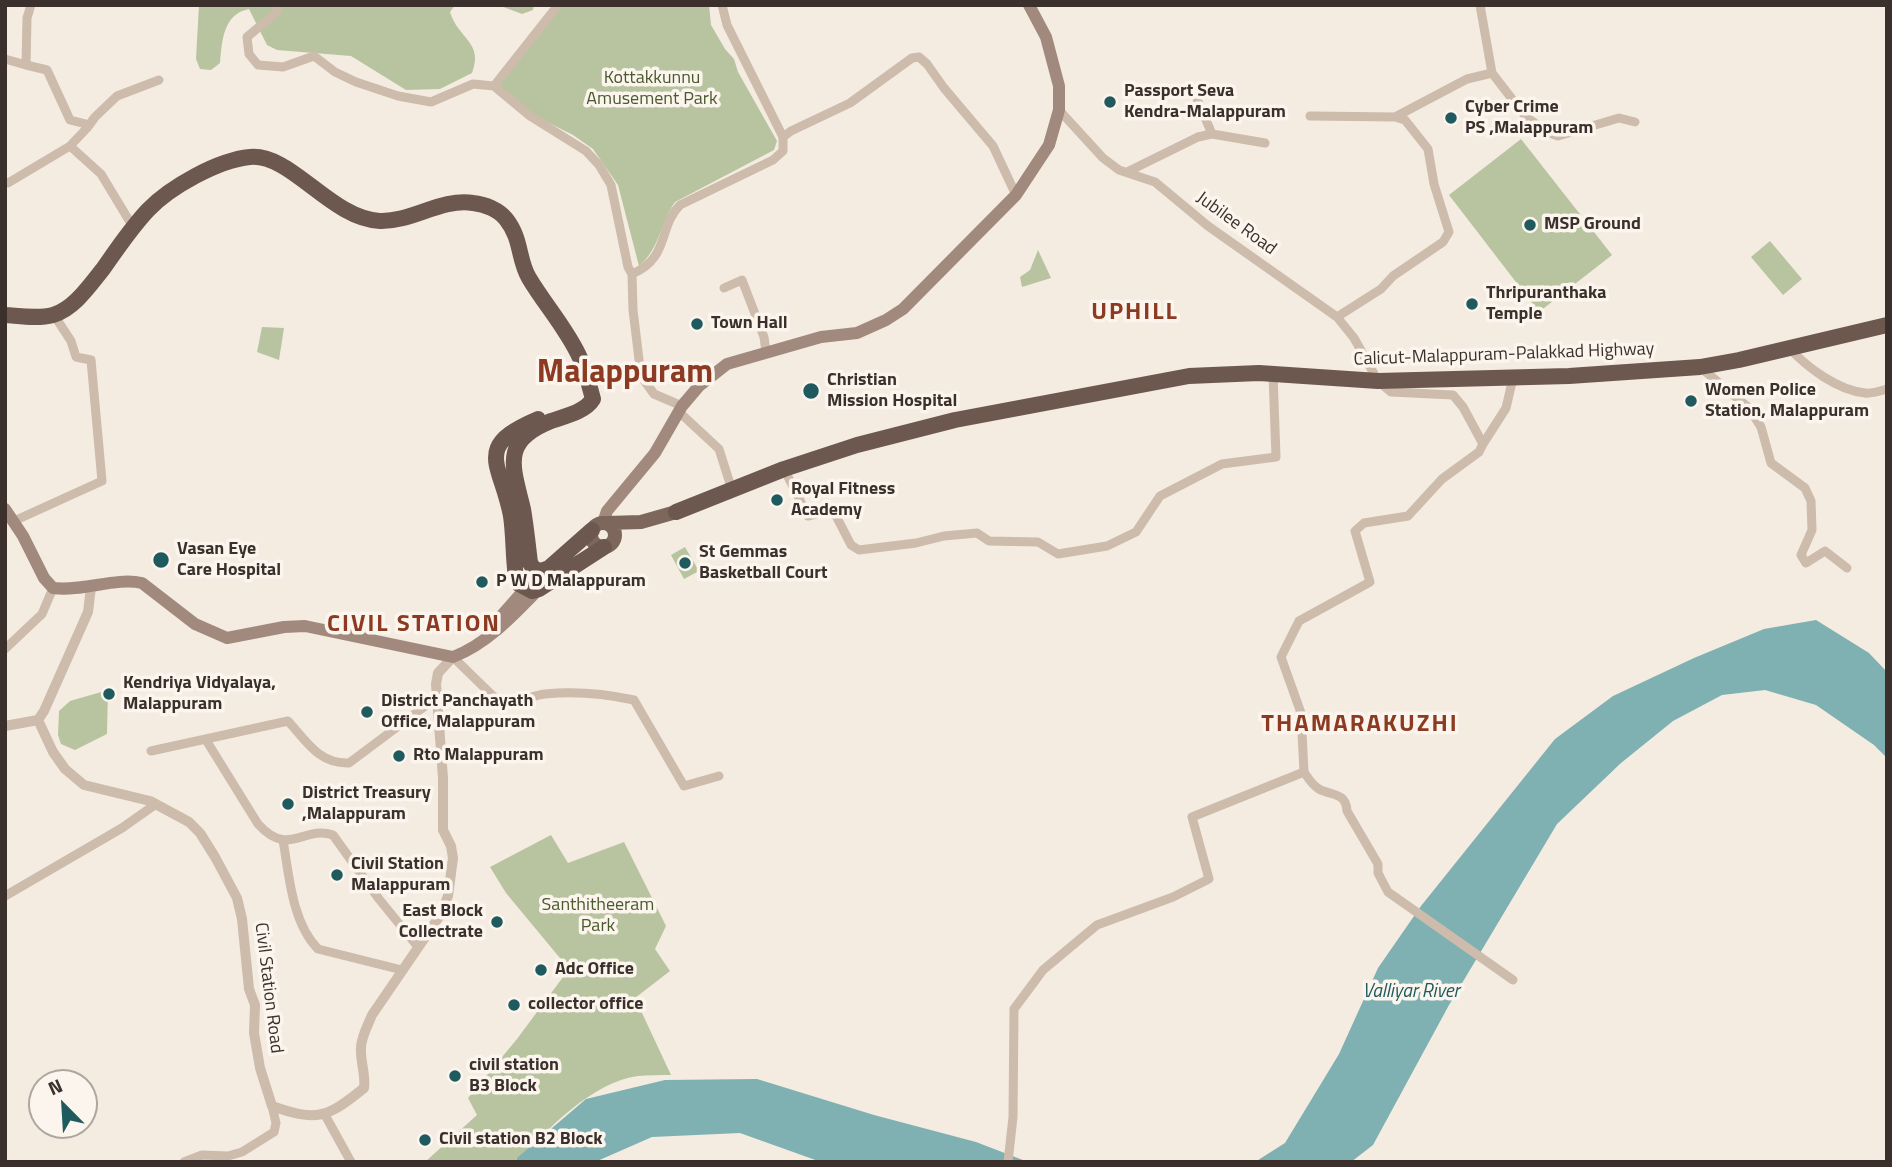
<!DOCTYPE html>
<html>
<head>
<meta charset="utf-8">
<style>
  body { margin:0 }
  #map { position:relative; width:1892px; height:1167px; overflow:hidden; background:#f4ebe1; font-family:"Titillium Web",sans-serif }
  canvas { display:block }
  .frame { position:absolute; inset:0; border:7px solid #3b302b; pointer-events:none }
  .north { position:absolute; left:28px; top:1069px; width:70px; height:70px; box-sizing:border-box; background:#fbf5ee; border:2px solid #aea6a0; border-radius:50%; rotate:336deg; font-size:19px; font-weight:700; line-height:28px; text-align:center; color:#3b302b }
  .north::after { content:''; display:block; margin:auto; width:24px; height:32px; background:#1f5a5e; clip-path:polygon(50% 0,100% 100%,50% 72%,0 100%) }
</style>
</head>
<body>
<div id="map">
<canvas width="1892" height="1167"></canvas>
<div class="frame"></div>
<div class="north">N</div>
</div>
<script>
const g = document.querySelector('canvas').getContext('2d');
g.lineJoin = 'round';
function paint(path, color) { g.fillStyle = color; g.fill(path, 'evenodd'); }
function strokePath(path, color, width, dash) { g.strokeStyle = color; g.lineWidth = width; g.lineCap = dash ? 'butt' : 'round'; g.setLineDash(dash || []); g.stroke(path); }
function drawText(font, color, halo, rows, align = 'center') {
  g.font = font + ' "Titillium Web",sans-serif'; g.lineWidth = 7; g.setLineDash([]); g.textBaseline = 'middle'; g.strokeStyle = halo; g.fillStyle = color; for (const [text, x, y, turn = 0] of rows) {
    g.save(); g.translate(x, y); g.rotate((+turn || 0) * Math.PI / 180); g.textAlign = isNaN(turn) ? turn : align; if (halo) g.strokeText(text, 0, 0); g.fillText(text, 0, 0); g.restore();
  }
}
const green = new Path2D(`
  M 199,5 L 455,5 L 450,12 C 458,39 484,42 472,73 L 440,89 L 406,90 L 351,56 L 277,50 L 267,45 L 249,9 C 223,14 222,41 220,63 L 211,70 L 200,69 L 196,59 Z
  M 498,5 L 534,5 L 533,10 L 522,14 Z
  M 562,5 L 709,5 L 711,25 L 725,49 L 734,59 L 738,72 L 777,141 L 774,150 L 675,202 C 661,222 659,250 639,266 L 618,185 L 593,149 L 573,135 L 531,114 L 496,85 Z
  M 1521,139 L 1612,255 L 1539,312 L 1449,195 Z
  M 1770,241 L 1802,279 L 1783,295 L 1751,257 Z
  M 1038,250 L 1051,278 L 1022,287 L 1020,277 L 1030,270 Z
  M 262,327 L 284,328 L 279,360 L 257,352 Z
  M 685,547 L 699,571 L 684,579 L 671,555 Z
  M 108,690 L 107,734 L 75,750 L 61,744 L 58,735 L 59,711 L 70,701 Z
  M 551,835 L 568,863 L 624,842 L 666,926 L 655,949 L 670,971 L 635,998 L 671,1075 C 660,1075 648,1075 638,1076 C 593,1082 546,1129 519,1162 L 425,1162 L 477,1115 L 468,1098 L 517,1039 L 569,969 L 506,893 L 490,867 Z`);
const water = new Path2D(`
  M 1816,620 L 1869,653 L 1887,672 L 1887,758 L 1874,745 L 1816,705 L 1765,690 L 1722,695 L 1673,721 L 1621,763 L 1557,824 L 1449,1005 L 1373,1145 L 1351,1162 L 1255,1162 L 1285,1143 L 1339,1054 L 1378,968 L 1421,906 L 1555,739 L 1613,696 L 1694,658 L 1764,629 Z
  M 757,1079 L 874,1115 L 976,1142 L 1028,1162 L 821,1162 L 740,1133 L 652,1137 L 595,1162 L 517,1162 L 517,1158 L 586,1099 L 665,1080 Z`);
const minor = new Path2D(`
  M 31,5 L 27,18 L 26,65 L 47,70 L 70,120 L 86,124 L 87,128 L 70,146 L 101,174 L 133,227
  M 279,5 L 277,12 L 247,37 L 249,54 L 258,65 L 283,67 L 314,56 L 335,72 L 356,82 L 398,96 L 431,102 L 473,84 L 494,86
  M 722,5 L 727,25 L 783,137
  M 1480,5 L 1492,73
  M 5,59 L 26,65
  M 494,86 L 530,116 L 586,151 L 599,165 L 611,185 L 628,267 L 632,274 L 633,310 L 641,376 L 654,394 L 682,406
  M 494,86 L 558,5
  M 1197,99 L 1212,134
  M 1310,116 L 1395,117 L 1405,120 L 1428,149 L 1434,184 L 1449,232 L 1443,242 L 1393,276 L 1381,289 L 1337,317
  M 1395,117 L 1467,79 L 1492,73 L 1526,117 L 1549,133 L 1558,136 L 1619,118 L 1635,122
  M 87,128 L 95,117 L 117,96 L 159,80
  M 1127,172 L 1198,137 L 1212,134 L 1265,143
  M 8,183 L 70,146
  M 632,274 C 670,258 658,227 680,205 L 773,160 L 783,151 L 783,137 L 791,131 L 850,103 L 912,58 L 919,57 L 927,64 L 944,88 L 993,146 L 1016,195
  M 724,288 L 742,280 L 764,337 L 766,352
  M 1789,348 C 1808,368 1837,390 1865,393 C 1871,394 1880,391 1887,389
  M 1700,367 L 1749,408 L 1761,427 L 1771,463 L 1805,488 L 1811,501 L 1812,530 L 1801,555 L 1806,563 L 1825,551 L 1847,568
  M 678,411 L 719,449 L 732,490
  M 1483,444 L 1506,408 L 1513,378
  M 784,469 L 808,516 L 833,510 L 851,545 L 859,550 L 916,543 L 944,536 L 977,533 L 989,541 L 1038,542 L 1058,554 L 1107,546 L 1136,532 L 1160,496 L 1222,464 L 1276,457 L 1273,374
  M 14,521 L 102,481 L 91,360 L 76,357 L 71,341 L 54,315
  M 5,649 L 42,614 L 53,588
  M 453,657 L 496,699 C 513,707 527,696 545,694 C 573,691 606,694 634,700 L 684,786 L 719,776
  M 206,740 L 258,824 C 289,858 303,825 333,835 L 379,899 L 418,947
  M 151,751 L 288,721 C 307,742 319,764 349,763 L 436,698
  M 1304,772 C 1308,778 1312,785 1319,789 C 1332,796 1346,792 1347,811 L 1378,864 L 1378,873 L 1388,892 L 1513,980
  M 283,840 C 289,875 292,923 318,949 L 402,970
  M 5,896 L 122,828 L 156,804
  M 325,1115 L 351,1162
  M 184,1162 L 202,1155 L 228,1156 L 242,1152 L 274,1132 L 276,1123 L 272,1106
  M 1008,1162 L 1013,1117 L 1014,1009 L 1043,970 L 1097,925 L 1173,897 L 1209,879 L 1192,817 L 1304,772 L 1301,713 L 1281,657 L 1299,621 L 1370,582 L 1355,531 L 1364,523 L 1408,516 L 1442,479 L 1479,452 L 1483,444 L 1463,407 L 1453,395 L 1391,392 L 1378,381 L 1354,338 L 1337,317 L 1208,226 L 1155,182 L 1119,170 L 1103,158 L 1059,110`);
const tertiary = new Path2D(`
  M 38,720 L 53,752 L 65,769 L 84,785 L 150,801 L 189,822 L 200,833 L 215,857 L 237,898 L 242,919 L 249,989 L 255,1005 L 254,1033 L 260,1068 L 272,1106 C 317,1122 327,1118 364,1088 C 366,1075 360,1061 361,1048 C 361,1037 368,1025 372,1015 L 441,914 L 448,896 L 453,858 L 451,846 L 443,830 L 443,778 L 436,684 L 438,673 L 453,657
  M 5,726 L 38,720 L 44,711 L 88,612 L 91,587`);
const secondary = new Path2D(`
  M 5,509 L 23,536 L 44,578 L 53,588 C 83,592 115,577 142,583 L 195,624 L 227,638 L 284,627 L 305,626 L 453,657 C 487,644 514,615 539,589
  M 603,523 L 607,511 L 655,453 L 682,406 L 699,386 L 727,364 L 821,337 L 857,333 L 886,320 L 903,309 L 1016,195 L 1049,145 L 1059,110 L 1059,86 L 1046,37 L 1029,5
  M 495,623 L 525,589`);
const primary = new Path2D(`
  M591 535a12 12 0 1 1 24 0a12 12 0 1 1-24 0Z
  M 607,523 L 641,522 L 676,512`);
const trunk = new Path2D(`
  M 5,315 C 20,316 38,319 53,315 C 74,309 90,285 103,269 C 117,249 131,228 148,210 C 170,187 218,160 250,157 C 291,153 331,219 380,221 C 412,222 441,198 473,203 C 485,204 499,210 506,219 C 522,239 518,260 529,278 C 545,305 567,329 580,358 C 586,371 589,385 593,399 C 585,412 565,416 551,421 C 500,441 513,467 523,509 C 526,527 528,545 530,563 L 534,569 L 541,571 L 549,568 L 592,530
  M 538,419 C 472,447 501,463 511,516 C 514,536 513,557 516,577 L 519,584 L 532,591 L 539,589 L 604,547
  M 676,512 L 784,469 L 857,445 L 955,420 L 1189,376 L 1259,373 L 1378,381 L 1569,376 L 1700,367 L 1739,360 L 1887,325`);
const markers = [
  [1110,102,7,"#1f5a5e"],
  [1451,118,7,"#1f5a5e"],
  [1530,225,7,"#1f5a5e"],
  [1472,304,7,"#1f5a5e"],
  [697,324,7,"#1f5a5e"],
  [811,391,9,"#1f5a5e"],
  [1691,401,7,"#1f5a5e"],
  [777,500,7,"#1f5a5e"],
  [161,560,9,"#1f5a5e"],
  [685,563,7,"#1f5a5e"],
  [482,582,7,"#1f5a5e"],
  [109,694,7,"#1f5a5e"],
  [367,712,7,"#1f5a5e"],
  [399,756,7,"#1f5a5e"],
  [288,804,7,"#1f5a5e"],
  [337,875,7,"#1f5a5e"],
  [497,922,7,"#1f5a5e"],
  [541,970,7,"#1f5a5e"],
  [514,1005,7,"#1f5a5e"],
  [455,1076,7,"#1f5a5e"],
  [425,1140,7,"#1f5a5e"]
];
const parkNames = [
  ["Kottakkunnu",652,79],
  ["Amusement Park",652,100],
  ["Santhitheeram",598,906],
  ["Park",598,927]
];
const poiNames = [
  ["Passport Seva",1124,92],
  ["Kendra-Malappuram",1124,113],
  ["Cyber Crime",1465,108],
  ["PS ,Malappuram",1465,129],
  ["MSP Ground",1544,225],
  ["Thripuranthaka",1486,294],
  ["Temple",1486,315],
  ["Town Hall",711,324],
  ["Christian",827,381],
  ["Mission Hospital",827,402],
  ["Women Police",1705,391],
  ["Station, Malappuram",1705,412],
  ["Royal Fitness",791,490],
  ["Academy",791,511],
  ["Vasan Eye",177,550],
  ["Care Hospital",177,571],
  ["St Gemmas",699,553],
  ["Basketball Court",699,574],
  ["P W D Malappuram",496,582],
  ["Kendriya Vidyalaya,",123,684],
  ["Malappuram",123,705],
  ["District Panchayath",381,702],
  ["Office, Malappuram",381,723],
  ["Rto Malappuram",413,756],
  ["District Treasury",302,794],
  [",Malappuram",302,815],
  ["Civil Station",351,865],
  ["Malappuram",351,886],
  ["East Block",483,912,"right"],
  ["Collectrate",483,933,"right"],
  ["Adc Office",555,970],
  ["collector office",528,1005],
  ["civil station",469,1066],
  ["B3 Block",469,1087],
  ["Civil station B2 Block",439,1140]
];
const streetNames = [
  ["Jubilee Road",1236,224,36],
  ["Calicut-Malappuram-Palakkad Highway",1504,355,-2],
  ["Civil Station Road",268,988,83]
];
const waterNames = [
  ["Valliyar River",1411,992]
];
const districtNames = [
  ["UPHILL",1135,313],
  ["CIVIL STATION",414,625],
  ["THAMARAKUZHI",1360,725]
];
const townNames = [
  ["Malappuram",625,374]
];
paint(green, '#b8c4a0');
paint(water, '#7fb0b2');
strokePath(minor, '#cdbbac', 9);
strokePath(tertiary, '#cdbbac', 10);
strokePath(secondary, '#a18a7d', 12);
strokePath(primary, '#7d675c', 14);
strokePath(trunk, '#6c584f', 16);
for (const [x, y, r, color] of markers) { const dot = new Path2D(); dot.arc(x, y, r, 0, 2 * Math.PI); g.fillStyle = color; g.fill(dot); strokePath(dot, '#fbf5ee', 2.5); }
drawText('18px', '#4a5a2e', '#fbf5ee', parkNames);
drawText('bold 18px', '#3b302b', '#fbf5ee', poiNames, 'left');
drawText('18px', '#3b302b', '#fbf5ee', streetNames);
drawText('italic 19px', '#1f5a5e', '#fbf5ee', waterNames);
g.letterSpacing = '2px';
drawText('bold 24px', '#8c3b22', '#fbf5ee', districtNames);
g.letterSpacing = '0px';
drawText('bold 32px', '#8c3b22', '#fbf5ee', townNames);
</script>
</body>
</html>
